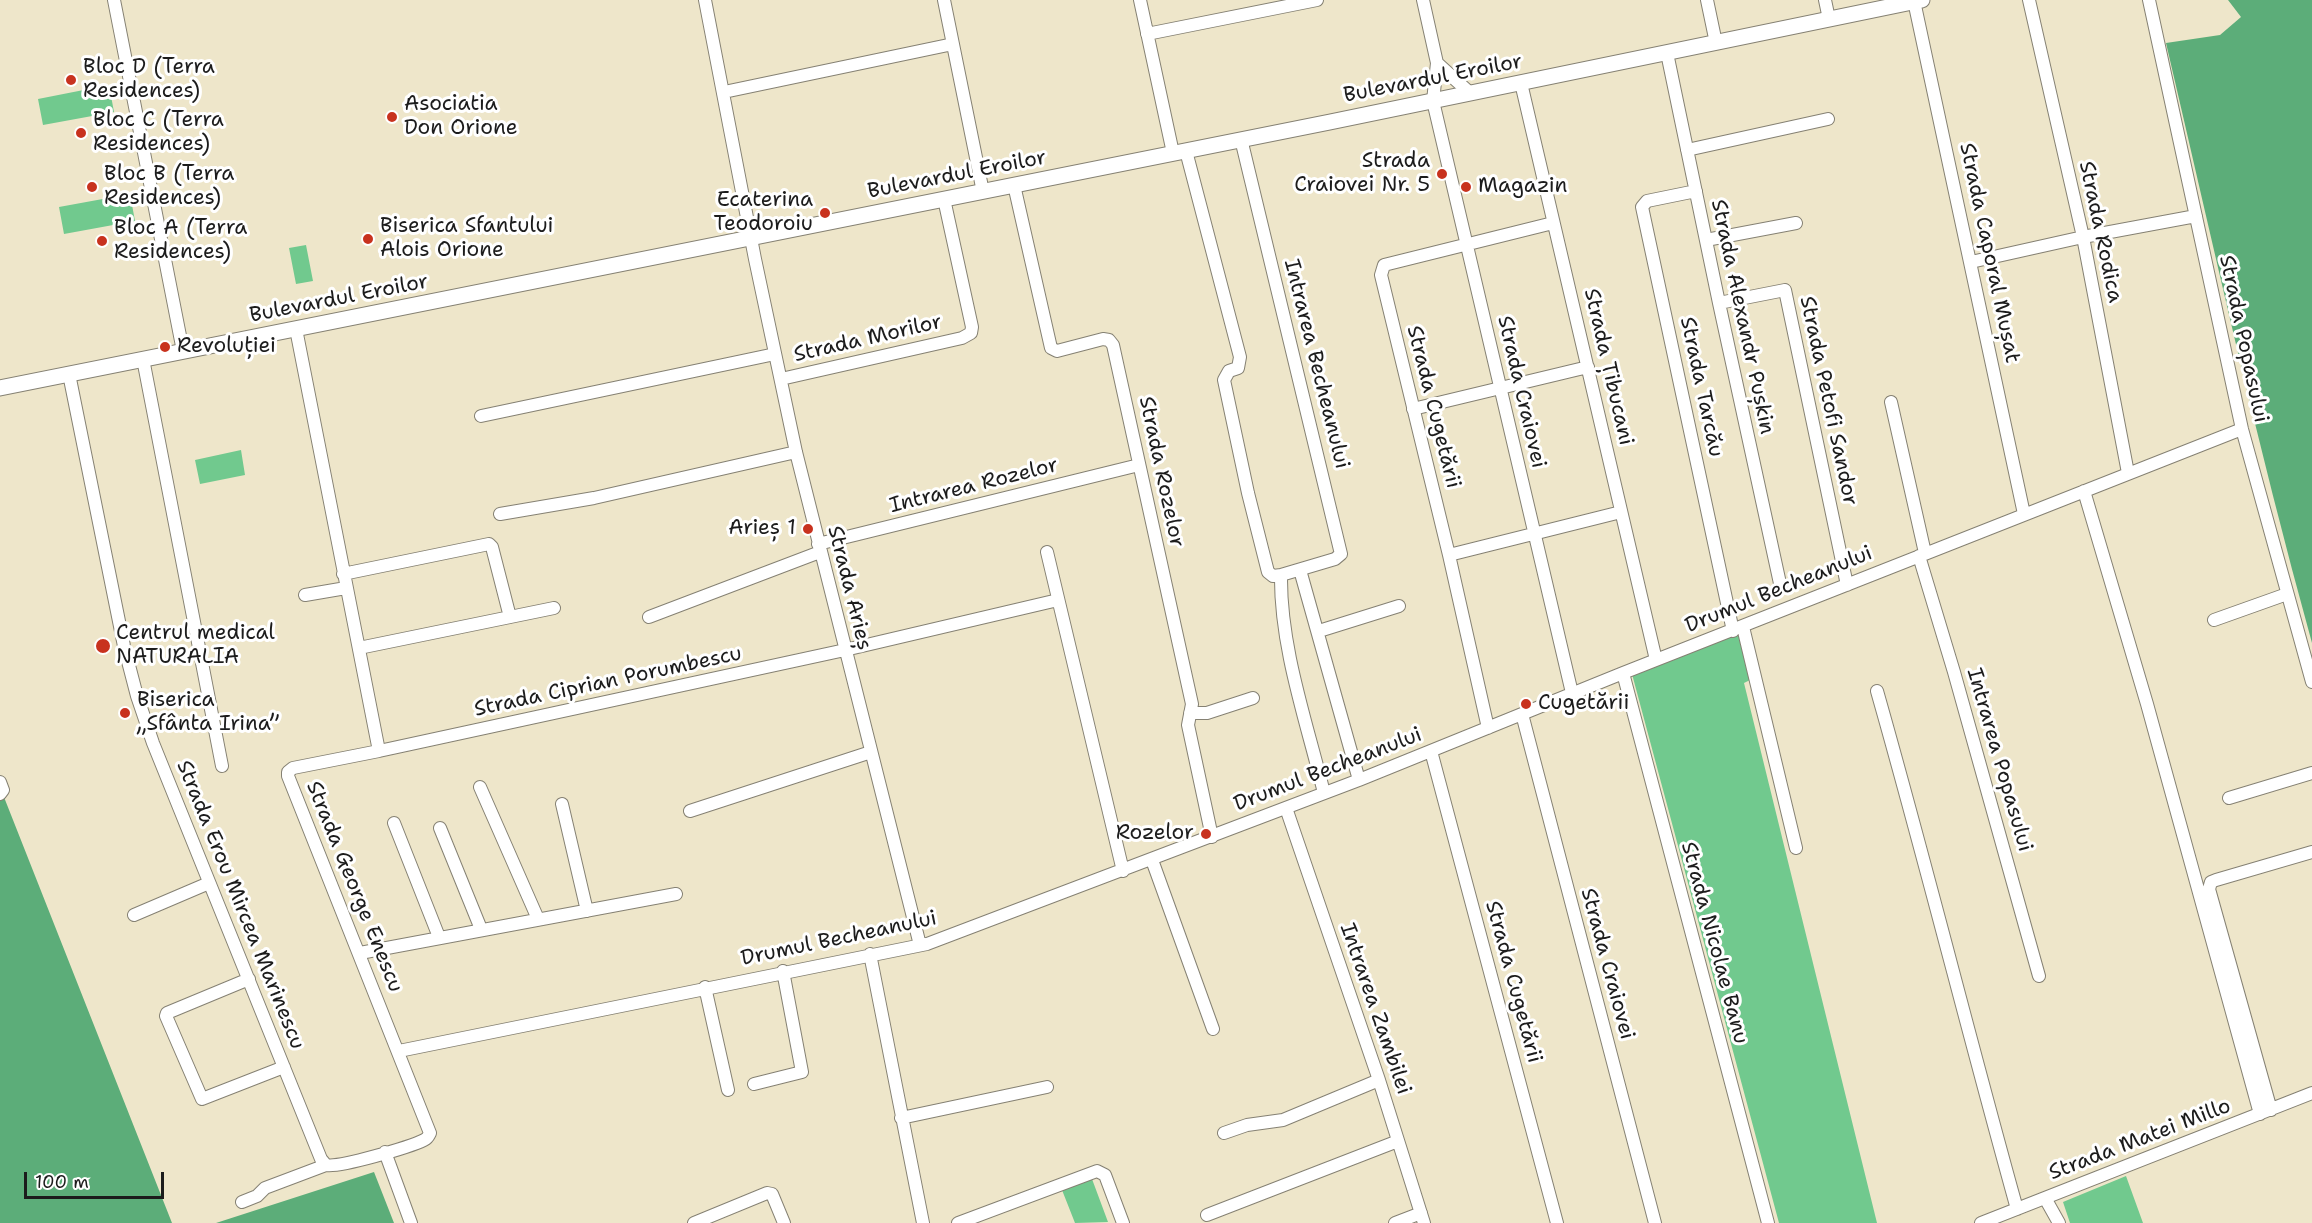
<!DOCTYPE html>
<html>
<head>
<meta charset="utf-8">
<style>
  body { margin:0 }
  #map { position:relative; width:2312px; height:1223px; overflow:hidden; background:#eee6ca; font-family:"Shantell Sans",sans-serif }
  canvas { display:block }
  .scale { position:absolute; left:24px; top:1172px; width:140px; height:27px; box-sizing:border-box; border:3px solid #1c1c1c; border-top:0; padding-left:8px; font-size:18px; line-height:21px; white-space:nowrap; color:#1c1c1c; -webkit-text-stroke:4px #fff; paint-order:stroke }
</style>
</head>
<body>
<div id="map">
<canvas width="2312" height="1223"></canvas>
<div class="scale">100 m</div>
</div>
<script>
const g = document.querySelector('canvas').getContext('2d');
g.lineJoin = 'round';
function paint(path, color) { g.fillStyle = color; g.fill(path, 'evenodd'); }
function strokePath(path, color, width, dash) { g.strokeStyle = color; g.lineWidth = width; g.lineCap = dash ? 'butt' : 'round'; g.setLineDash(dash || []); g.stroke(path); }
function drawText(font, color, halo, rows, align = 'center') {
  g.font = font + ' "Shantell Sans",sans-serif'; g.lineWidth = 6; g.setLineDash([]); g.textBaseline = 'middle'; g.strokeStyle = halo; g.fillStyle = color; for (const [text, x, y, turn = 0] of rows) {
    g.save(); g.translate(x, y); g.rotate((+turn || 0) * Math.PI / 180); g.textAlign = isNaN(turn) ? turn : align; if (halo) g.strokeText(text, 0, 0); g.fillText(text, 0, 0); g.restore();
  }
}
const green = new Path2D(`
  M 109,85 L 114,112 L 43,125 L 38,99 Z
  M 130,194 L 135,221 L 64,234 L 59,207 Z
  M 306,245 L 313,281 L 296,284 L 289,248 Z
  M 241,450 L 245,475 L 200,484 L 195,460 Z
  M 1743,628 L 1754,678 L 1744,683 L 1877,1223 L 1779,1223 L 1632,674 Z
  M 2126,1176 L 2143,1223 L 2070,1223 L 2063,1202 Z
  M 1092,1179 L 1108,1222 L 1075,1223 L 1062,1190 Z`);
const forest = new Path2D(`
  M 2228,0 L 2312,0 L 2312,643 C 2257,445 2213,244 2166,43 L 2220,35 L 2241,17 Z
  M 0,787 L 172,1223 L 0,1223 Z
  M 374,1172 L 394,1223 L 216,1223 Z`);
const minor = new Path2D(`
  M 114,0 L 183,351
  M 705,0 L 755,259 L 796,452 L 920,945
  M 944,0 L 983,192
  M 1140,0 L 1173,153
  M 1423,0 L 1437,63 L 1433,101 L 1572,693
  M 1707,0 L 1716,43
  M 1825,0 L 1829,19
  M 2029,0 L 2083,237 L 2128,473
  M 2149,0 L 2242,429 L 2312,682
  M 1914,1 L 2024,514
  M 1147,34 L 1317,0
  M 1667,53 L 1719,303 L 1781,588
  M 1437,63 L 1470,93
  M 1521,83 L 1656,660
  M 724,92 L 953,44
  M 1687,150 L 1828,119
  M 1186,151 L 1240,357 L 1238,368 L 1229,371 L 1224,380 L 1248,493 L 1268,572 L 1273,576 L 1281,575 L 1335,559 L 1341,554 L 1241,139
  M 1014,185 L 1051,348 L 1057,351 L 1103,339 L 1109,340 L 1113,345 L 1192,704 L 1188,725 L 1212,837
  M 1696,191 L 1647,201 L 1642,207 L 1733,631
  M 1706,240 L 1796,223
  M 1971,262 L 2083,237 L 2196,216
  M 1719,303 L 1785,290 L 1847,585
  M 296,329 L 379,751 L 293,768 L 288,772 L 288,776 L 430,1133 C 428,1137 428,1138 424,1140 C 410,1147 339,1168 326,1165
  M 143,359 L 222,766
  M 69,374 L 124,646 L 137,696 L 153,743 L 321,1159 L 326,1165
  M 781,379 L 962,338 L 971,333 L 972,327 L 944,199
  M 1891,402 L 1925,553
  M 1413,409 L 1588,367
  M 481,416 L 775,354
  M 2084,491 L 2147,704 L 2260,1114
  M 500,514 L 594,498 L 796,452
  M 818,544 L 1139,465
  M 1047,552 L 1123,871
  M 1449,555 L 1621,512
  M 1919,556 L 1954,672 L 2039,976
  M 1300,570 L 1359,780
  M 343,574 L 489,544 L 492,547 L 510,617
  M 1281,575 C 1280,647 1307,723 1324,793
  M 305,595 L 346,588
  M 649,617 L 820,552
  M 2214,620 L 2287,594
  M 1743,627 L 1796,848
  M 1319,631 L 1399,606
  M 359,648 L 554,608
  M 1623,673 L 1768,1223
  M 1877,691 C 1926,863 1969,1037 2017,1209
  M 1190,713 L 1207,713 L 1253,698
  M 1522,714 L 1655,1223
  M 1488,728 L 1449,555 L 1381,275 L 1384,265 L 1553,223
  M 379,751 L 845,650 L 1058,600
  M 1431,751 L 1557,1223
  M 0,782 L 3,790 L 0,794
  M 480,787 L 538,919
  M 2229,798 L 2312,773
  M 562,804 L 587,911
  M 1286,808 L 1379,1080 L 1424,1223
  M 690,811 L 871,752
  M 394,823 L 439,937
  M 440,828 L 481,929
  M 1152,860 L 1213,1029
  M 134,915 L 209,883
  M 360,953 L 676,894
  M 870,954 L 923,1223
  M 249,979 L 167,1013 L 166,1016 L 202,1099 L 284,1067
  M 705,987 L 728,1090
  M 399,1051 L 927,944 L 1359,780 L 1623,673 L 2242,429
  M 754,1084 L 802,1072 L 783,971
  M 2271,1110 L 2209,889 L 2211,882 L 2216,880 L 2312,852
  M 901,1118 L 1047,1087
  M 1224,1133 L 1247,1125 L 1283,1120 L 1379,1080
  M 385,1152 L 411,1223
  M 2045,1198 L 2059,1223
  M 242,1202 L 257,1196 L 265,1188 L 326,1165
  M 1207,1215 L 1398,1141
  M 694,1223 L 767,1193 L 772,1194 L 784,1223
  M 958,1223 L 1097,1171 L 1105,1175 L 1123,1223
  M 1395,1223 L 1421,1213
  M 1981,1223 L 2312,1093`);
const major = new Path2D(`
  M 0,388 L 1330,122 L 1922,0`);
const markers = [
  [71,80,6,"#c8321e"],
  [392,117,6,"#c8321e"],
  [81,133,6,"#c8321e"],
  [1442,174,6,"#c8321e"],
  [92,187,6,"#c8321e"],
  [1466,187,6,"#c8321e"],
  [825,213,6,"#c8321e"],
  [368,239,6,"#c8321e"],
  [102,241,6,"#c8321e"],
  [165,347,6,"#c8321e"],
  [808,529,6,"#c8321e"],
  [103,646,8,"#c8321e"],
  [1526,704,6,"#c8321e"],
  [125,713,6,"#c8321e"],
  [1206,834,6,"#c8321e"]
];
const poiNames = [
  ["Bloc D (Terra",83,68],
  ["Residences)",83,92],
  ["Asociatia",404,105],
  ["Don Orione",404,129],
  ["Bloc C (Terra",93,121],
  ["Residences)",93,145],
  ["Strada",1430,162,"right"],
  ["Craiovei Nr. 5",1430,186,"right"],
  ["Bloc B (Terra",104,175],
  ["Residences)",104,199],
  ["Magazin",1478,187],
  ["Ecaterina",813,201,"right"],
  ["Teodoroiu",813,225,"right"],
  ["Biserica Sfantului",380,227],
  ["Alois Orione",380,251],
  ["Bloc A (Terra",114,229],
  ["Residences)",114,253],
  ["Revoluției",177,347],
  ["Arieș 1",796,529,"right"],
  ["Centrul medical",116,634],
  ["NATURALIA",116,658],
  ["Biserica",137,701],
  ["„Sfânta Irina”",137,725],
  ["Cugetării",1538,704],
  ["Rozelor",1194,834,"right"]
];
const streetNames = [
  ["Bulevardul Eroilor",1433,79,-11],
  ["Bulevardul Eroilor",957,175,-11],
  ["Strada Rodica",2100,232,78],
  ["Strada Caporal Mușat",1989,253,78],
  ["Bulevardul Eroilor",339,299,-11],
  ["Strada Alexandr Pușkin",1742,317,78],
  ["Strada Morilor",868,339,-13],
  ["Strada Popasului",2243,339,78],
  ["Intrarea Becheanului",1316,364,76],
  ["Strada Țibucani",1608,367,77],
  ["Strada Tarcău",1701,387,78],
  ["Strada Craiovei",1521,392,77],
  ["Strada Petofi Sandor",1828,401,78],
  ["Strada Cugetării",1433,407,76],
  ["Strada Rozelor",1161,472,78],
  ["Intrarea Rozelor",974,486,-14],
  ["Strada Arieș",849,588,76],
  ["Drumul Becheanului",1779,590,-22],
  ["Strada Ciprian Porumbescu",608,682,-12],
  ["Intrarea Popasului",1999,760,74],
  ["Drumul Becheanului",1328,770,-21],
  ["Strada George Enescu",354,887,68],
  ["Strada Erou Mircea Marinescu",240,905,68],
  ["Drumul Becheanului",839,939,-12],
  ["Strada Nicolae Banu",1714,943,75],
  ["Strada Craiovei",1607,964,75],
  ["Strada Cugetării",1513,982,75],
  ["Intrarea Zambilei",1375,1009,71],
  ["Strada Matei Millo",2140,1140,-21]
];
paint(green, '#71c98e');
paint(forest, '#5cad79');
strokePath(minor, '#858173', 14);
strokePath(major, '#858173', 17);
strokePath(minor, '#fff', 12);
strokePath(major, '#fff', 15);
for (const [x, y, r, color] of markers) { const dot = new Path2D(); dot.arc(x, y, r, 0, 2 * Math.PI); g.fillStyle = color; g.fill(dot); strokePath(dot, '#fff', 2); }
drawText('21px', '#1c1c1c', '#fff', poiNames, 'left');
drawText('21px', '#1c1c1c', '#fff', streetNames);
</script>
</body>
</html>
